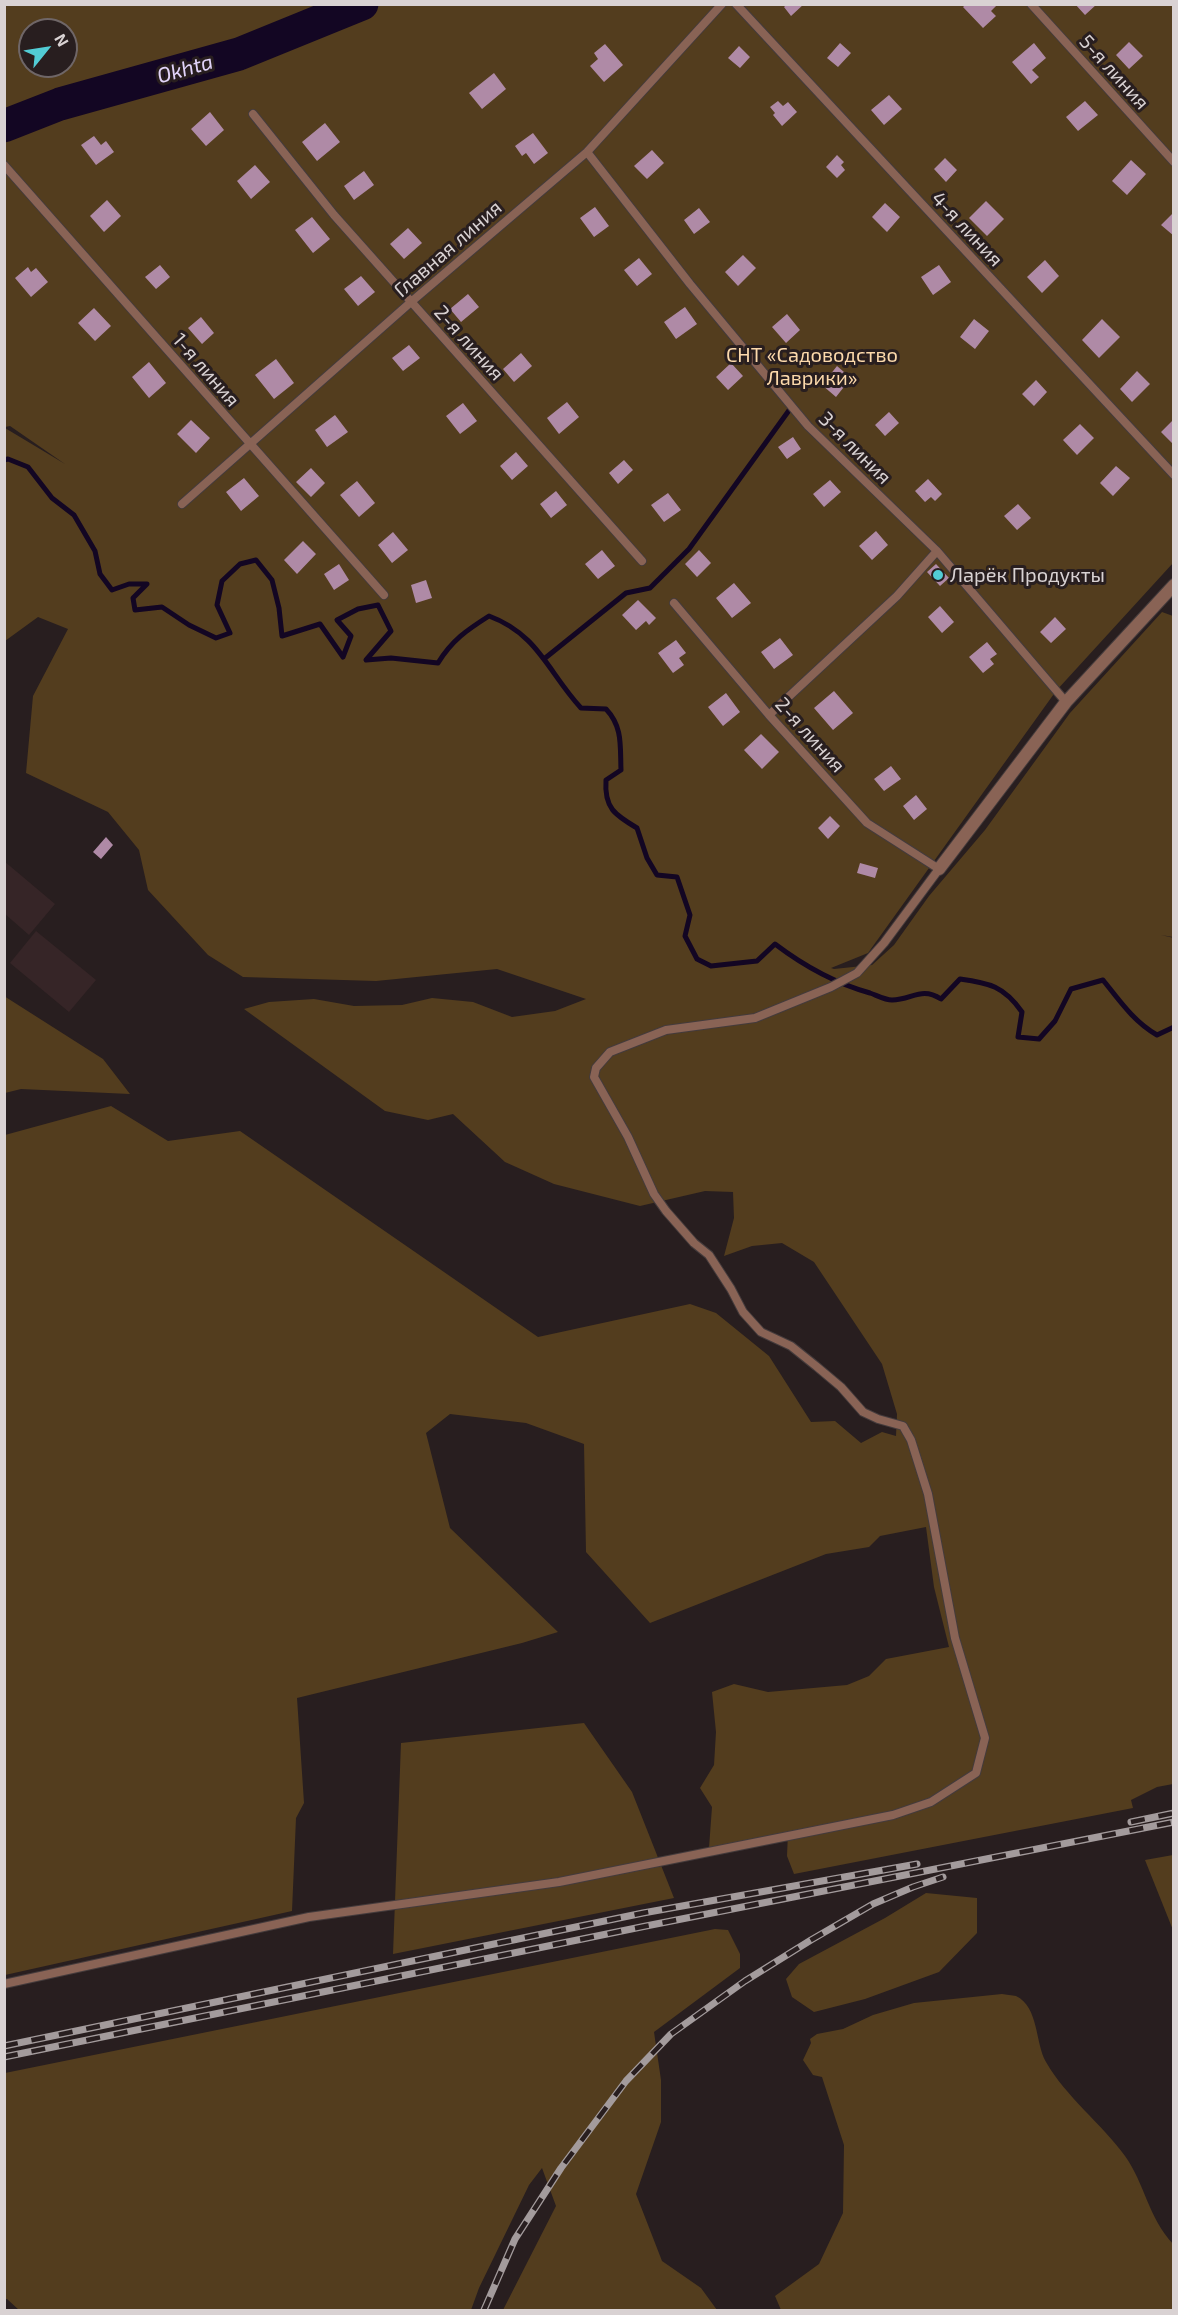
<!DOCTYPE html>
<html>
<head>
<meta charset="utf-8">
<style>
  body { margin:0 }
  #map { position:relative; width:1178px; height:2315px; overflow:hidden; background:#281e1f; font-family:"Exo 2",sans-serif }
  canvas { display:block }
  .frame { position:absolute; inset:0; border:6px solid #d9d2d3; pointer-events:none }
  .north { position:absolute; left:18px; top:18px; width:60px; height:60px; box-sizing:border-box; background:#281e1f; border:2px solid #6f6667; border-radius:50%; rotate:60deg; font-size:16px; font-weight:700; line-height:24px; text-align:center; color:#d9d2d3 }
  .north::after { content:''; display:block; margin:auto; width:21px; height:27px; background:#52ccd5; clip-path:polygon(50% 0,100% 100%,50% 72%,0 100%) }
</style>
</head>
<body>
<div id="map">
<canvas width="1178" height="2315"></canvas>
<div class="frame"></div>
<div class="north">N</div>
</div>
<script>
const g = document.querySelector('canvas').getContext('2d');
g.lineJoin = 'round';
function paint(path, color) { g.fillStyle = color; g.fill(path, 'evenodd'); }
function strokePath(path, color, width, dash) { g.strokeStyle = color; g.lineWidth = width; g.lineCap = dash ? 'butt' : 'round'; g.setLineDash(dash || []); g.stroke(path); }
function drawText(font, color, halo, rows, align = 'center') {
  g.font = font + ' "Exo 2",sans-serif'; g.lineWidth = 6; g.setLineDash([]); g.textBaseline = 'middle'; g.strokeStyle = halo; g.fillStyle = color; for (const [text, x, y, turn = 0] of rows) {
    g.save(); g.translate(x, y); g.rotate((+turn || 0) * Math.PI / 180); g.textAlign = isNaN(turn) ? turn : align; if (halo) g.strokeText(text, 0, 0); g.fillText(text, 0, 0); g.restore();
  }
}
const built = new Path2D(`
  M 4,861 L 55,904 L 29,935 L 5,914 Z
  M 36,931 L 96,980 L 69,1012 L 10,963 Z`);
const green = new Path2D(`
  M 4,5 L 1173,5 L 1173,563 L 1056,691 L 868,953 L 831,968 L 834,969 L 872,965 L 894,945 L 929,896 L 985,830 L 1070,713 L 1162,612 L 1173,616 L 1173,937 L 1161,935 L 1174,938 L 1173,1784 L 1157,1787 L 1131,1800 L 1133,1808 L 794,1874 L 787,1856 L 788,1832 L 709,1848 L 712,1807 L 700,1788 L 714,1765 L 716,1732 L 712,1692 L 734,1684 L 768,1692 L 847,1685 L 869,1676 L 886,1659 L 949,1647 L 934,1587 L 926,1527 L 880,1536 L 869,1547 L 826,1554 L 650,1623 L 586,1552 L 584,1444 L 526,1423 L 450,1414 L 426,1433 L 450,1528 L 558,1632 L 522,1643 L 297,1698 L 304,1803 L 296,1818 L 292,1911 L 5,1975 L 5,1135 L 111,1106 L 168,1141 L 240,1131 L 538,1337 L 690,1304 L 716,1313 L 769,1356 L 811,1422 L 835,1421 L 861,1443 L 882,1432 L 896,1436 L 897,1414 L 882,1364 L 814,1262 L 782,1243 L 752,1246 L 724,1256 L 734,1218 L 733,1192 L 705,1191 L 640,1206 L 554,1184 L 505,1162 L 453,1114 L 428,1120 L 385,1111 L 244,1009 L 269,1002 L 314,999 L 354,1006 L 402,1005 L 432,998 L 473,1002 L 512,1017 L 555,1011 L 586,999 L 497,969 L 376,981 L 243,977 L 208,955 L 148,890 L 139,850 L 108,812 L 26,773 L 33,696 L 68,629 L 38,617 L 5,641 L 5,428 L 65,464 L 10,426 L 5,427 ZM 30,30 L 66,30 L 66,66 L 30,66 Z
  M 4,996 L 103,1059 L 130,1094 L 21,1089 L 5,1093 Z
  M 584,1723 L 632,1792 L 674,1898 L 393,1954 L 401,1743 Z
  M 1173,1855 L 1174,1855 L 1173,1930 L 1145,1860 Z
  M 926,1893 L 977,1898 L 977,1933 L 939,1972 L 865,1999 L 814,2012 L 792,1997 L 786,1979 L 799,1964 L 885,1918 Z
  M 715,1929 L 728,1930 L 740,1954 L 740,1968 L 654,2032 L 661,2080 L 661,2122 L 636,2194 L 662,2261 L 701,2288 L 717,2310 L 503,2310 L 556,2206 L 542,2168 L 529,2185 L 479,2288 L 471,2310 L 19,2310 L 7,2299 L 5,2299 L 5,2073 Z
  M 1002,1994 C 1006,1995 1012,1995 1016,1996 C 1039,2007 1035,2043 1046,2062 C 1066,2097 1102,2124 1125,2156 C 1145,2184 1148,2217 1173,2244 L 1173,2310 L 781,2310 L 775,2296 L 819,2264 L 843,2213 L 844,2145 L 822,2077 L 813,2075 L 803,2060 L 811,2043 L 810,2039 L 817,2034 L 843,2029 L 873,2015 L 914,2003 Z`);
const stream = new Path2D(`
  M 4,460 L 8,459 L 28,467 L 52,498 L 74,515 L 95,551 L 100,574 L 112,590 L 129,584 L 147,584 L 133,598 L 135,610 L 162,607 L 189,625 L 216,638 L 230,633 L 217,605 L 222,581 L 240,564 L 256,560 L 272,580 L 279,608 L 282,636 L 320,624 L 343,657 L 351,636 L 337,620 L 358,609 L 378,605 L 391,631 L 366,660 L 391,658 L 438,663 C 452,640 467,630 489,616 C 538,634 548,672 581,708 L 606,709 C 623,727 620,746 621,770 L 606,780 C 604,808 615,815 637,828 L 647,858 L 657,875 L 677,877 L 690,915 L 685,936 L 697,959 L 711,966 L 757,961 L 775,944 C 804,966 834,983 870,993 C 876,995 885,1000 892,1000 C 912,1000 921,986 941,999 L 960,979 C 989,983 1004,986 1022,1012 L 1018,1037 L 1039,1039 L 1055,1021 L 1071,989 L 1103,980 C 1119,1000 1134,1022 1157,1035 L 1174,1027
  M 544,659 L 626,593 L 650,588 L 689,549 L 790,409`);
const river = new Path2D(`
  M 4,126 L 60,104 L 239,54 L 362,4`);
const building = new Path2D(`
  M 787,4 L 804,4 L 791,16 L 784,7 Z
  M 966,4 L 998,4 L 991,11 L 996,16 L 983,28 L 963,7 Z
  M 1075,4 L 1097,4 L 1085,15 Z
  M 1129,42 L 1143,56 L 1129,69 L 1116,55 Z
  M 840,43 L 851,53 L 838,67 L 827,58 Z
  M 1034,43 L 1046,58 L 1032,70 L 1039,77 L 1031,84 L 1012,62 Z
  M 605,44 L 623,65 L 604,82 L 590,66 L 598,59 L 594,53 Z
  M 739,46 L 750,57 L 740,68 L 728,58 Z
  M 494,73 L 506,89 L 482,109 L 469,93 Z
  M 889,95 L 902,109 L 884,125 L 871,110 Z
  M 778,101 L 783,106 L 788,102 L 797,112 L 782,126 L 773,115 L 775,113 L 770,107 Z
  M 1085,101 L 1098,115 L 1078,131 L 1066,117 Z
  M 210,112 L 224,130 L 206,146 L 191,129 Z
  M 325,123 L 340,142 L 317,161 L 302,142 Z
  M 533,133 L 548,153 L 534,164 L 526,153 L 522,156 L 515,146 Z
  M 94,136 L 101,145 L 106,141 L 114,152 L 96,165 L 81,145 Z
  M 652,150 L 664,163 L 647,179 L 634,166 Z
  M 837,155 L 844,162 L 841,165 L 845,170 L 837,178 L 826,167 Z
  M 945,158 L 957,170 L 946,182 L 934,169 Z
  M 1131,160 L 1146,174 L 1127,195 L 1112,181 Z
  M 255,165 L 270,182 L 251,199 L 237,181 Z
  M 364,171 L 374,185 L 354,200 L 344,186 Z
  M 107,200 L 121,216 L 104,232 L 90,216 Z
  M 986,201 L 1004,219 L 987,236 L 969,218 Z
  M 885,203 L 900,217 L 887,232 L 872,217 Z
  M 595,207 L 609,226 L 594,237 L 580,218 Z
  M 699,208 L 710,222 L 694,234 L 684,220 Z
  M 1174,212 L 1174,236 L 1161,225 Z
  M 312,217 L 330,239 L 313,253 L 295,230 Z
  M 408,228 L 422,243 L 404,259 L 390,244 Z
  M 743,255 L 756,268 L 738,286 L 725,272 Z
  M 639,258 L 652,274 L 637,286 L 624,270 Z
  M 1045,260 L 1059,276 L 1042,293 L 1027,277 Z
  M 160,265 L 170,277 L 156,289 L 145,277 Z
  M 939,265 L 951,282 L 933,295 L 921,277 Z
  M 28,267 L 31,272 L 36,268 L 48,282 L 31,297 L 15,278 Z
  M 361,276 L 375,292 L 358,306 L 344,289 Z
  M 468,294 L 479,307 L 461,322 L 450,309 Z
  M 685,307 L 697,324 L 676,339 L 664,322 Z
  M 94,308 L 111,326 L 95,341 L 78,323 Z
  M 787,314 L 800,330 L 786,343 L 772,327 Z
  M 201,317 L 214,333 L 202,344 L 188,328 Z
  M 974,319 L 989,331 L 975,349 L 960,337 Z
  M 1102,319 L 1120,337 L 1099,358 L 1082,340 Z
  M 409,345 L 420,358 L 403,371 L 392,358 Z
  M 521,353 L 532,366 L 514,382 L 503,369 Z
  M 276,359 L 294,383 L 274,399 L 255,375 Z
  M 149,362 L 166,383 L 149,398 L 132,377 Z
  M 731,363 L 743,376 L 728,390 L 716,377 Z
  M 837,366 L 851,378 L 836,397 L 822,385 Z
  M 1137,371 L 1150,384 L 1132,402 L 1120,389 Z
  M 1036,380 L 1047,392 L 1034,406 L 1022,394 Z
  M 567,402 L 579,417 L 559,434 L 547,418 Z
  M 463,403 L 477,421 L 460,434 L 446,416 Z
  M 889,412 L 899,423 L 885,436 L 875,425 Z
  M 335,415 L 348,432 L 327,447 L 315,430 Z
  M 1174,419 L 1174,445 L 1161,432 Z
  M 191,420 L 210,438 L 196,453 L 177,434 Z
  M 1080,424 L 1094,438 L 1077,455 L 1063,440 Z
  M 793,437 L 801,449 L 787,459 L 778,447 Z
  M 516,452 L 528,466 L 512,480 L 500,466 Z
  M 624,460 L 633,470 L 618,484 L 609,473 Z
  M 1116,466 L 1130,478 L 1113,496 L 1100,483 Z
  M 311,468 L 325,483 L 311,497 L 296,482 Z
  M 244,478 L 259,496 L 241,511 L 226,492 Z
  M 928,479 L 942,494 L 935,501 L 931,497 L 925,502 L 915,491 Z
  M 830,480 L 841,492 L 824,507 L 813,494 Z
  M 357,481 L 375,503 L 359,517 L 340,495 Z
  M 556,491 L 567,505 L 551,518 L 540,504 Z
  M 668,493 L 681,510 L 664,522 L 651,505 Z
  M 1018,504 L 1031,518 L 1017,530 L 1004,516 Z
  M 876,531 L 888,545 L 872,560 L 859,546 Z
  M 393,532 L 408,550 L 392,563 L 378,545 Z
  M 303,541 L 316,554 L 297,574 L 284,560 Z
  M 602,550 L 615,566 L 598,579 L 585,564 Z
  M 699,550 L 711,563 L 697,577 L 685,564 Z
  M 339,564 L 349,580 L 334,590 L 324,574 Z
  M 936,564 L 949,578 L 940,586 L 927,572 Z
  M 426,580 L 432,598 L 416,603 L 411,585 Z
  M 734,583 L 751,603 L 732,618 L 716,598 Z
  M 638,600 L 656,618 L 649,625 L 646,621 L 636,630 L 622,615 Z
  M 940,606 L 954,622 L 942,633 L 928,617 Z
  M 1055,617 L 1066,629 L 1051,643 L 1040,632 Z
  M 780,638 L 793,655 L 774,669 L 761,652 Z
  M 676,640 L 686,653 L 679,658 L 684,665 L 673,673 L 658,653 Z
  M 987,642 L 997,654 L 990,659 L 994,664 L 983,673 L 969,657 Z
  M 834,691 L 853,713 L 833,730 L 814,708 Z
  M 726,693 L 740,712 L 723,726 L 708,707 Z
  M 761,734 L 779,752 L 762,769 L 744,750 Z
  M 891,766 L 901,779 L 884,791 L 874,779 Z
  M 916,795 L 927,809 L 914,820 L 903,806 Z
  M 830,816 L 840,826 L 828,839 L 818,828 Z
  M 106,837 L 113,845 L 101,859 L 93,852 Z
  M 860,863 L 878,868 L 875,878 L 857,873 Z`);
const service = new Path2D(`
  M 736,4 L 1174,475
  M 1031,4 L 1174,162
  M 253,114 L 334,215 L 642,561
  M 587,152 L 690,284 L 808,426 L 937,551 L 1066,702
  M 4,165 L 384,595
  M 182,504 L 411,302 L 587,152 L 722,4
  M 769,715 L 897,596 L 937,551
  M 4,1984 L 309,1917 L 559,1882 L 893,1815 L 931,1802 L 976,1773 L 985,1738 L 955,1638 L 928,1494 L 911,1440 L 903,1426 L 878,1419 L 863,1412 L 841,1387 L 816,1366 L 791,1346 L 761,1332 L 743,1312 L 731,1289 L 709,1255 L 694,1243 L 666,1211 L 654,1194 L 628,1137 L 594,1077 L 596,1068 L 610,1052 L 666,1030 L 755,1018 L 831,987 L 857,973 L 884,943 L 939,869 L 867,823 L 769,715 L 674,603`);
const minor = new Path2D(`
  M 939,869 L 1066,702 L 1174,585`);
const rail = new Path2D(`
  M 1131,1822 L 1174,1813
  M 4,2046 L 643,1913 L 917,1864
  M 4,2057 L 646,1926 L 1174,1822
  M 484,2310 L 515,2239 L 561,2168 L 626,2081 L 671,2034 L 745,1981 L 811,1940 L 873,1904 L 913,1887 L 943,1877`);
const markers = [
  [938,575,6,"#52ccd5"]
];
const streetNames = [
  ["5-я линия",1114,72,48],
  ["4-я линия",967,229,47],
  ["Главная линия",448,249,-41],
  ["2-я линия",469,343,48],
  ["1-я линия",206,370,49],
  ["3-я линия",855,448,45],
  ["2-я линия",810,735,48]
];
const parkNames = [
  ["СНТ «Садоводство",812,355],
  ["Лаврики»",812,378]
];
const poiNames = [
  ["Ларёк Продукты",950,575]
];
const waterNames = [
  ["Okhta",185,69,-16]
];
paint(built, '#362527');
paint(green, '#533d1e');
strokePath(stream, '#130623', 5);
strokePath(river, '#130623', 33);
paint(building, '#af8aa6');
strokePath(service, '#443b3c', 10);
strokePath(minor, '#443b3c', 14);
strokePath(service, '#896355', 8);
strokePath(minor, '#896355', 12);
strokePath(rail, '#a39b9c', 7);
strokePath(rail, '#281e1f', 4.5, [14]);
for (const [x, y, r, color] of markers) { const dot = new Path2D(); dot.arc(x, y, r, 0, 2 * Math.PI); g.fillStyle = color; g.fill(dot); strokePath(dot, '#281e1f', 2); }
drawText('20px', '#d9d2d3', '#281e1f', streetNames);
drawText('20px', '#fcd9ab', '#281e1f', parkNames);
drawText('20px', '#d9d2d3', '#281e1f', poiNames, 'left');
drawText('italic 21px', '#e2d4fa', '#281e1f', waterNames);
</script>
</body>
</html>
